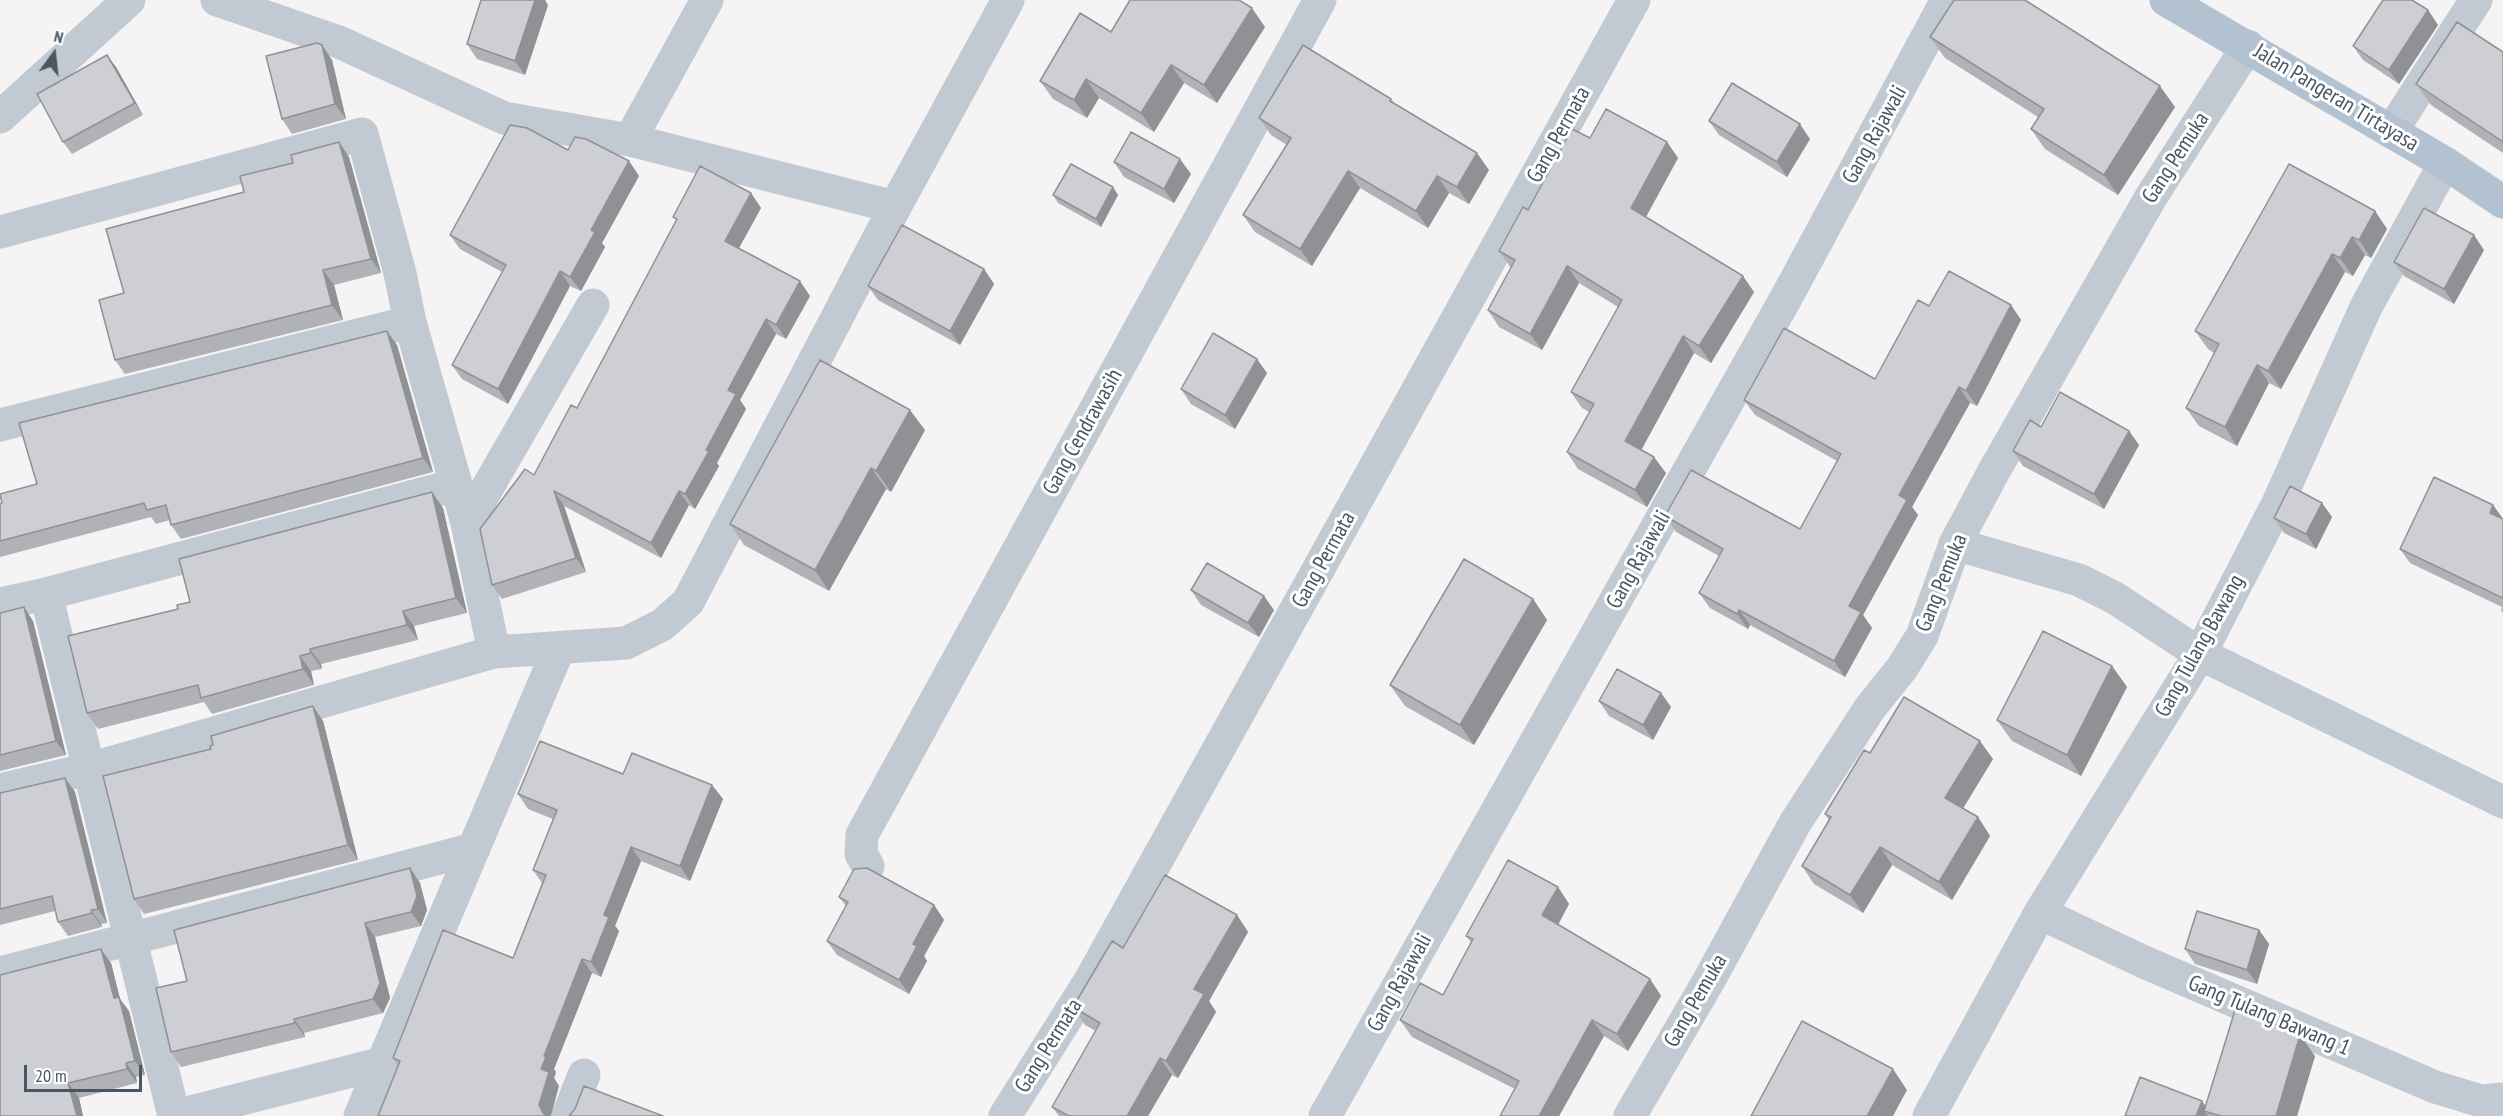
<!DOCTYPE html>
<html>
<head>
<meta charset="utf-8">
<style>
  body { margin:0 }
  #map { position:relative; width:2503px; height:1116px; overflow:hidden; background:#f5f3f3; font-family:"PT Sans Narrow",sans-serif }
  canvas { display:block }
  .north { position:absolute; left:24px; top:24px; width:60px; height:60px; -webkit-text-stroke:4px #fff; paint-order:stroke; rotate:15deg; font-size:16px; font-weight:700; line-height:24px; text-align:center; color:#4a5661 }
  .north::after { content:''; display:block; margin:auto; width:21px; height:27px; background:#4a5661; clip-path:polygon(50% 0,100% 100%,50% 72%,0 100%) }
  .scale { position:absolute; left:24px; top:1065px; width:118px; height:27px; box-sizing:border-box; border:3px solid #4a5661; border-top:0; padding-left:8px; font-size:18px; line-height:21px; white-space:nowrap; color:#4a5661; -webkit-text-stroke:4px #fff; paint-order:stroke }
</style>
</head>
<body>
<div id="map">
<canvas width="2503" height="1116"></canvas>
<div class="north">N</div>
<div class="scale">20 m</div>
</div>
<script>
const g = document.querySelector('canvas').getContext('2d');
g.lineJoin = 'round';
function strokePath(path, color, width, dash) { g.strokeStyle = color; g.lineWidth = width; g.lineCap = dash ? 'butt' : 'round'; g.setLineDash(dash || []); g.stroke(path); }
function paint(path, color) { g.fillStyle = color; g.fill(path, 'evenodd'); }
function drawText(font, color, halo, rows, align = 'center') {
  g.font = font + ' "PT Sans Narrow",sans-serif'; g.lineWidth = 6; g.setLineDash([]); g.textBaseline = 'middle'; g.strokeStyle = halo; g.fillStyle = color; for (const [text, x, y, turn = 0] of rows) {
    g.save(); g.translate(x, y); g.rotate((+turn || 0) * Math.PI / 180); g.textAlign = isNaN(turn) ? turn : align; if (halo) g.strokeText(text, 0, 0); g.fillText(text, 0, 0); g.restore();
  }
}
const street = new Path2D(`
  M 217,0 L 339,42 L 504,118 L 630,140 L 895,207
  M 0,117 L 129,0
  M 2391,132 L 2476,0
  M 630,140 L 707,0
  M 0,232 L 362,134 L 400,273 L 410,322 L 467,523 L 494,652
  M 0,425 L 410,322
  M 467,523 L 593,305
  M 1955,544 L 2079,580 L 2115,598 L 2200,654 L 2503,802
  M 46,594 L 174,1116
  M 0,604 L 46,594 L 456,485
  M 0,790 L 89,769 L 494,652 L 626,643 L 662,625 L 688,602 L 895,207 L 1008,0
  M 868,866 L 861,854 L 862,835 L 1320,0
  M 2040,913 L 2144,962 L 2435,1087 L 2481,1101 L 2503,1099
  M 0,973 L 474,849
  M 175,1116 L 383,1063
  M 360,1116 L 559,648
  M 568,1116 L 584,1075
  M 1005,1116 L 1091,979 L 1634,0
  M 1325,1116 L 1786,298 L 1947,0
  M 1630,1116 L 1708,982 L 1795,823 L 1870,708 L 1902,668 L 1922,636 L 1955,544 L 1994,471 L 2151,197 L 2248,46
  M 1929,1116 L 2040,913 L 2200,654 L 2278,503 L 2366,307 L 2445,163`);
const primary = new Path2D(`
  M 2166,0 L 2445,163 L 2503,202`);
const wall = new Path2D(`
  M 548,5 L 525,75 L 477,59 L 467,44 Z
  M 2428,10 L 2438,25 L 2399,84 L 2363,60 L 2353,46 Z
  M 1265,27 L 1217,103 L 1184,83 L 1154,132 L 1099,98 L 1087,118 L 1053,99 L 1040,81 L 1111,32 Z
  M 1930,37 L 2175,107 L 2118,195 L 2045,149 L 2031,129 L 2038,117 L 1945,58 Z
  M 322,45 L 332,60 L 346,119 L 292,134 L 282,119 Z
  M 2503,52 L 2503,153 L 2431,105 L 2416,84 Z
  M 116,67 L 143,115 L 72,154 L 63,142 Z
  M 1391,99 L 1395,104 L 1489,170 L 1469,204 L 1449,193 L 1428,228 L 1360,188 L 1312,266 L 1255,232 L 1243,215 L 1287,145 L 1271,135 L 1259,118 Z
  M 1709,121 L 1810,139 L 1787,177 L 1719,135 Z
  M 1590,138 L 1667,142 L 1678,158 L 1646,217 L 1754,292 L 1711,363 L 1694,353 L 1641,450 L 1666,473 L 1647,507 L 1578,469 L 1567,452 L 1589,412 L 1582,408 L 1571,392 L 1618,307 L 1579,283 L 1542,350 L 1499,327 L 1488,310 L 1511,268 L 1499,251 L 1528,210 Z
  M 339,142 L 349,157 L 381,273 L 334,285 L 343,320 L 125,374 L 115,360 L 124,293 L 244,192 L 293,163 Z
  M 568,150 L 629,161 L 639,176 L 602,243 L 605,247 L 581,291 L 570,286 L 508,404 L 462,379 L 452,365 L 502,272 L 460,249 L 450,235 Z
  M 1114,162 L 1191,174 L 1174,203 L 1124,177 Z
  M 1113,187 L 1118,195 L 1101,227 L 1058,203 L 1053,195 Z
  M 751,193 L 761,208 L 739,248 L 810,296 L 786,339 L 776,334 L 740,400 L 746,409 L 717,463 L 719,466 L 695,509 L 689,505 L 661,558 L 564,506 L 586,572 L 502,599 L 492,585 L 534,475 L 577,408 L 676,220 L 673,217 Z
  M 2375,211 L 2387,229 L 2371,258 L 2365,255 L 2353,276 L 2345,272 L 2281,389 L 2269,383 L 2237,446 L 2199,426 L 2186,408 L 2214,353 L 2208,349 L 2195,331 Z
  M 2484,250 L 2454,304 L 2404,276 L 2394,262 Z
  M 984,269 L 994,284 L 960,345 L 878,300 L 868,286 Z
  M 2011,305 L 2021,320 L 1977,406 L 1970,403 L 1912,507 L 1918,515 L 1863,615 L 1872,628 L 1845,677 L 1750,625 L 1748,629 L 1710,608 L 1699,593 L 1719,556 L 1676,532 L 1665,516 L 1800,529 L 1837,461 L 1755,415 L 1744,400 L 1875,379 L 1929,306 Z
  M 397,345 L 433,472 L 181,539 L 171,525 L 170,520 L 156,524 L 151,517 L 0,557 L 0,504 L 37,484 Z
  M 1267,373 L 1235,429 L 1191,404 L 1181,389 Z
  M 2041,427 L 2129,431 L 2139,445 L 2104,509 L 2023,466 L 2013,451 Z
  M 925,430 L 891,492 L 886,489 L 829,591 L 744,545 L 730,524 Z
  M 2322,503 L 2332,517 L 2316,549 L 2284,533 L 2274,518 Z
  M 2493,505 L 2503,519 L 2503,613 L 2501,610 L 2502,607 L 2410,563 L 2400,549 Z
  M 443,508 L 467,613 L 414,626 L 418,640 L 321,664 L 322,669 L 311,671 L 314,685 L 212,714 L 204,702 L 98,729 L 87,713 L 178,609 L 190,602 Z
  M 1191,590 L 1274,610 L 1259,637 L 1201,605 Z
  M 1533,599 L 1547,620 L 1474,745 L 1405,706 L 1390,685 Z
  M 0,613 L 33,621 L 66,755 L 0,771 Z
  M 2112,666 L 2127,687 L 2081,776 L 2012,741 L 1997,720 Z
  M 1661,693 L 1671,707 L 1653,740 L 1609,716 L 1599,701 Z
  M 323,721 L 358,860 L 144,914 L 134,899 Z
  M 1870,753 L 1993,759 L 1963,809 L 1978,817 L 1990,836 L 1952,900 L 1892,865 L 1863,913 L 1814,884 L 1802,866 L 1829,820 L 1825,814 Z
  M 623,774 L 712,785 L 723,799 L 690,881 L 641,861 L 615,926 L 619,931 L 601,977 L 592,973 L 554,1069 L 556,1072 L 554,1078 L 559,1086 L 398,1066 L 393,1058 L 513,958 L 542,883 L 533,870 L 553,819 L 528,809 L 518,794 Z
  M 65,778 L 75,792 L 107,923 L 101,924 L 102,927 L 68,936 L 58,922 L 55,911 L 0,925 L 0,793 Z
  M 410,868 L 420,883 L 427,910 L 421,926 L 375,937 L 390,998 L 383,1013 L 304,1033 L 305,1037 L 181,1067 L 171,1052 L 187,981 Z
  M 1558,887 L 1569,904 L 1558,925 L 1650,979 L 1661,996 L 1628,1051 L 1604,1036 L 1559,1116 L 1500,1116 L 1515,1089 L 1412,1037 L 1400,1020 L 1443,995 L 1471,942 L 1466,936 Z
  M 839,897 L 934,905 L 944,920 L 924,956 L 927,961 L 909,994 L 837,955 L 827,941 L 846,906 Z
  M 1237,915 L 1248,932 L 1209,1001 L 1216,1012 L 1178,1078 L 1172,1075 L 1148,1116 L 1059,1116 L 1052,1107 L 1096,1031 L 1085,1025 L 1073,1007 L 1123,948 Z
  M 2259,930 L 2269,944 L 2257,984 L 2195,964 L 2185,949 Z
  M 111,963 L 120,999 L 129,1011 L 145,1075 L 136,1077 L 137,1083 L 79,1098 L 83,1116 L 0,1116 Z
  M 2315,1056 L 2297,1116 L 2125,1116 L 2202,1101 L 2206,1107 Z`);
const shadedWall = new Path2D(`
  M 535,0 L 545,0 L 548,5 L 525,75 L 515,61 Z
  M 1252,8 L 1265,27 L 1217,103 L 1204,85 Z
  M 2428,10 L 2438,25 L 2399,84 L 2389,70 Z
  M 322,45 L 332,60 L 346,119 L 335,104 Z
  M 107,55 L 116,67 L 143,115 L 135,103 Z
  M 1171,65 L 1184,83 L 1154,132 L 1141,113 Z
  M 1086,79 L 1099,98 L 1087,118 L 1074,100 Z
  M 2160,86 L 2175,107 L 2118,195 L 2104,175 Z
  M 1800,124 L 1810,139 L 1787,177 L 1777,162 Z
  M 339,142 L 349,157 L 381,273 L 371,259 Z
  M 1667,142 L 1678,158 L 1642,224 L 1631,208 Z
  M 1477,153 L 1489,170 L 1469,204 L 1457,187 Z
  M 1180,159 L 1191,174 L 1174,203 L 1164,189 Z
  M 629,161 L 639,176 L 602,243 L 605,247 L 581,291 L 570,277 L 591,230 Z
  M 1348,171 L 1360,188 L 1312,266 L 1300,249 Z
  M 1437,176 L 1449,193 L 1428,228 L 1416,211 Z
  M 1113,187 L 1118,195 L 1101,227 L 1096,219 Z
  M 751,193 L 761,208 L 735,255 L 725,241 Z
  M 2375,211 L 2387,229 L 2371,258 L 2359,240 Z
  M 2474,235 L 2484,250 L 2454,304 L 2444,289 Z
  M 2352,237 L 2365,255 L 2353,276 L 2340,258 Z
  M 2332,254 L 2345,272 L 2281,389 L 2268,371 Z
  M 1567,266 L 1579,283 L 1542,350 L 1530,334 Z
  M 984,269 L 994,284 L 960,345 L 950,331 Z
  M 323,270 L 334,285 L 343,320 L 332,305 Z
  M 560,271 L 570,286 L 508,404 L 498,389 Z
  M 1743,276 L 1754,292 L 1711,363 L 1699,346 Z
  M 800,281 L 810,296 L 786,339 L 776,325 Z
  M 2011,305 L 2021,320 L 1977,406 L 1966,391 Z
  M 766,319 L 776,334 L 740,400 L 746,409 L 717,463 L 719,466 L 695,509 L 685,494 L 728,390 Z
  M 387,331 L 397,345 L 433,472 L 423,458 Z
  M 1683,336 L 1694,353 L 1637,458 L 1625,441 Z
  M 1257,359 L 1267,373 L 1235,429 L 1225,415 Z
  M 2257,365 L 2269,383 L 2237,446 L 2225,427 Z
  M 1959,387 L 1970,403 L 1912,507 L 1918,515 L 1863,615 L 1872,628 L 1845,677 L 1834,661 L 1849,606 L 1899,495 Z
  M 910,410 L 925,430 L 891,492 L 876,471 Z
  M 2129,431 L 2139,445 L 2104,509 L 2094,494 Z
  M 1654,457 L 1666,473 L 1647,507 L 1635,490 Z
  M 871,468 L 886,489 L 829,591 L 815,570 Z
  M 554,491 L 564,506 L 586,572 L 576,558 Z
  M 679,491 L 689,505 L 661,558 L 651,543 Z
  M 432,492 L 443,508 L 467,613 L 456,598 Z
  M 2322,503 L 2332,517 L 2316,549 L 2306,534 Z
  M 2493,505 L 2503,519 L 2490,513 Z
  M 1264,596 L 1274,610 L 1259,637 L 1248,623 Z
  M 1533,599 L 1547,620 L 1474,745 L 1460,725 Z
  M 24,607 L 33,621 L 66,755 L 56,741 Z
  M 1739,610 L 1750,625 L 1748,629 L 1737,614 Z
  M 403,611 L 414,626 L 418,640 L 407,625 Z
  M 310,649 L 321,664 L 322,669 L 311,653 Z
  M 300,656 L 311,671 L 314,685 L 303,669 Z
  M 2112,666 L 2127,687 L 2081,776 L 2067,755 Z
  M 1661,693 L 1671,707 L 1653,740 L 1643,725 Z
  M 313,706 L 323,721 L 358,860 L 348,845 Z
  M 1980,741 L 1993,759 L 1958,816 L 1945,798 Z
  M 65,778 L 75,792 L 107,923 L 98,909 Z
  M 712,785 L 723,799 L 690,881 L 680,866 Z
  M 1978,817 L 1990,836 L 1952,900 L 1939,882 Z
  M 631,847 L 641,861 L 615,926 L 619,931 L 601,977 L 591,962 L 604,915 Z
  M 1880,847 L 1892,865 L 1863,913 L 1850,895 Z
  M 410,868 L 420,883 L 427,910 L 421,926 L 411,912 Z
  M 1558,887 L 1569,904 L 1554,932 L 1542,915 Z
  M 934,905 L 944,920 L 924,956 L 927,961 L 909,994 L 899,980 L 913,944 Z
  M 91,910 L 101,924 L 102,927 L 92,913 Z
  M 1237,915 L 1248,932 L 1209,1001 L 1216,1012 L 1178,1078 L 1166,1061 L 1194,989 Z
  M 365,923 L 375,937 L 390,998 L 383,1013 L 373,999 Z
  M 2259,930 L 2269,944 L 2257,984 L 2247,970 Z
  M 101,949 L 111,963 L 120,999 L 129,1011 L 145,1075 L 135,1061 L 114,998 Z
  M 582,959 L 592,973 L 554,1069 L 556,1072 L 554,1078 L 559,1086 L 551,1116 L 545,1116 L 539,1105 L 541,1069 L 544,1056 Z
  M 1650,979 L 1661,996 L 1628,1051 L 1617,1034 Z
  M 294,1019 L 304,1033 L 305,1037 L 295,1023 Z
  M 1592,1020 L 1604,1036 L 1559,1116 L 1539,1116 Z
  M 2300,1035 L 2315,1056 L 2297,1116 L 2276,1116 Z
  M 1160,1058 L 1172,1075 L 1148,1116 L 1127,1116 Z
  M 126,1063 L 136,1077 L 137,1083 L 127,1069 Z
  M 1893,1069 L 1907,1090 L 1893,1116 L 1867,1116 Z
  M 68,1083 L 79,1098 L 83,1116 L 77,1116 Z
  M 2202,1101 L 2210,1113 L 2204,1111 L 2208,1116 L 2196,1116 Z`);
const building = new Path2D(`
  M 481,0 L 535,0 L 515,61 L 467,44 Z
  M 1130,0 L 1239,0 L 1252,8 L 1204,85 L 1171,65 L 1141,113 L 1086,79 L 1074,100 L 1040,81 L 1080,13 L 1111,32 Z
  M 1954,0 L 2025,0 L 2160,86 L 2104,175 L 2031,129 L 2044,109 L 1930,37 Z
  M 2383,0 L 2412,0 L 2428,10 L 2389,70 L 2353,46 Z
  M 2457,22 L 2503,52 L 2503,142 L 2416,84 Z
  M 317,43 L 322,45 L 335,104 L 282,119 L 266,56 Z
  M 1303,45 L 1391,99 L 1390,101 L 1477,153 L 1457,187 L 1437,176 L 1416,211 L 1348,171 L 1300,249 L 1243,215 L 1291,138 L 1259,118 Z
  M 107,55 L 135,103 L 63,142 L 37,94 Z
  M 1732,83 L 1800,124 L 1777,162 L 1709,121 Z
  M 1606,109 L 1667,142 L 1631,208 L 1743,276 L 1699,346 L 1683,336 L 1625,441 L 1654,457 L 1635,490 L 1567,452 L 1594,404 L 1571,392 L 1622,300 L 1567,266 L 1530,334 L 1488,310 L 1515,260 L 1499,251 L 1523,207 L 1528,210 L 1572,129 L 1590,138 Z
  M 510,125 L 527,128 L 568,150 L 575,137 L 586,139 L 629,161 L 591,230 L 595,232 L 570,277 L 560,271 L 498,389 L 452,365 L 506,265 L 450,235 Z
  M 1131,132 L 1180,159 L 1164,189 L 1114,162 Z
  M 339,142 L 371,259 L 323,270 L 332,305 L 115,360 L 99,300 L 124,293 L 106,229 L 244,192 L 240,176 L 293,163 L 291,155 Z
  M 1071,164 L 1113,187 L 1096,219 L 1053,195 Z
  M 2289,164 L 2375,211 L 2359,240 L 2352,237 L 2340,258 L 2332,254 L 2268,371 L 2257,365 L 2225,427 L 2186,408 L 2219,344 L 2195,331 Z
  M 700,166 L 751,193 L 725,241 L 800,281 L 776,325 L 766,319 L 728,390 L 736,394 L 706,450 L 709,451 L 685,494 L 679,491 L 651,543 L 554,491 L 576,558 L 492,585 L 480,529 L 525,469 L 534,475 L 571,405 L 577,408 L 677,219 L 673,217 Z
  M 2424,208 L 2474,235 L 2444,289 L 2394,262 Z
  M 902,225 L 984,269 L 950,331 L 868,286 Z
  M 1949,271 L 2011,305 L 1966,391 L 1959,387 L 1899,495 L 1907,500 L 1849,606 L 1861,612 L 1834,661 L 1739,610 L 1737,614 L 1699,593 L 1723,549 L 1665,516 L 1691,470 L 1800,529 L 1841,454 L 1744,400 L 1784,328 L 1875,379 L 1918,300 L 1929,306 Z
  M 387,331 L 423,458 L 171,525 L 166,505 L 147,510 L 144,503 L 0,541 L 0,504 L 2,503 L 0,494 L 37,484 L 19,423 Z
  M 1213,333 L 1257,359 L 1225,415 L 1181,389 Z
  M 820,360 L 910,410 L 876,471 L 871,468 L 815,570 L 730,524 Z
  M 2060,392 L 2129,431 L 2094,494 L 2013,451 L 2030,420 L 2041,427 Z
  M 2434,477 L 2493,505 L 2490,513 L 2503,519 L 2503,598 L 2400,549 Z
  M 2290,486 L 2322,503 L 2306,534 L 2274,518 Z
  M 432,492 L 456,598 L 403,611 L 407,625 L 310,649 L 311,653 L 300,656 L 303,669 L 201,698 L 198,685 L 87,713 L 68,636 L 178,609 L 177,605 L 190,602 L 179,559 Z
  M 1464,559 L 1533,599 L 1460,725 L 1390,685 Z
  M 1207,563 L 1264,596 L 1248,623 L 1191,590 Z
  M 24,607 L 56,741 L 0,755 L 0,613 Z
  M 2043,631 L 2112,666 L 2067,755 L 1997,720 Z
  M 1617,669 L 1661,693 L 1643,725 L 1599,701 Z
  M 1904,697 L 1980,741 L 1945,798 L 1978,817 L 1939,882 L 1880,847 L 1850,895 L 1802,866 L 1831,817 L 1825,814 L 1864,750 L 1870,753 Z
  M 313,706 L 348,845 L 134,899 L 103,776 L 211,749 L 210,746 L 213,745 L 211,736 Z
  M 540,741 L 623,774 L 632,753 L 712,785 L 680,866 L 631,847 L 604,915 L 609,917 L 591,962 L 582,959 L 544,1056 L 546,1057 L 541,1069 L 549,1072 L 539,1105 L 543,1113 L 547,1116 L 378,1116 L 400,1061 L 393,1058 L 443,930 L 513,958 L 546,875 L 533,870 L 557,810 L 518,794 Z
  M 65,778 L 98,909 L 91,910 L 92,913 L 58,922 L 52,896 L 0,909 L 0,793 Z
  M 1508,860 L 1558,887 L 1542,915 L 1650,979 L 1617,1034 L 1592,1020 L 1539,1116 L 1500,1116 L 1519,1081 L 1400,1020 L 1420,983 L 1443,995 L 1473,939 L 1466,936 Z
  M 410,868 L 417,896 L 411,912 L 365,923 L 380,983 L 373,999 L 294,1019 L 295,1023 L 171,1052 L 156,988 L 187,981 L 174,930 Z
  M 867,868 L 934,905 L 913,944 L 917,946 L 899,980 L 827,941 L 848,902 L 839,897 L 854,869 Z
  M 1165,875 L 1237,915 L 1194,989 L 1204,994 L 1166,1061 L 1160,1058 L 1127,1116 L 1069,1116 L 1052,1107 L 1100,1023 L 1073,1007 L 1112,941 L 1123,948 Z
  M 2197,911 L 2259,930 L 2247,970 L 2185,949 Z
  M 101,949 L 114,998 L 119,997 L 135,1061 L 126,1063 L 127,1069 L 68,1083 L 77,1116 L 0,1116 L 0,975 Z
  M 2236,1007 L 2300,1035 L 2276,1116 L 2221,1116 L 2204,1111 Z
  M 1802,1021 L 1893,1069 L 1867,1116 L 1751,1116 Z
  M 2140,1077 L 2202,1101 L 2196,1116 L 2125,1116 Z
  M 584,1086 L 663,1116 L 569,1116 L 575,1109 Z`);
const streetNames = [
  ["Jalan Pangeran Tirtayasa",2336,98,31],
  ["Gang Permata",1559,135,-61],
  ["Gang Rajawali",1875,135,-61],
  ["Gang Pemuka",2176,158,-57],
  ["Gang Cendrawasih",1083,432,-61],
  ["Gang Permata",1324,560,-61],
  ["Gang Rajawali",1639,560,-61],
  ["Gang Pemuka",1942,583,-68],
  ["Gang Tulang Bawang",2200,646,-61],
  ["Gang Rajawali",1400,983,-61],
  ["Gang Pemuka",1696,1001,-60],
  ["Gang Tulang Bawang 1",2269,1016,23],
  ["Gang Permata",1049,1046,-58]
];
strokePath(street, '#c1cad2', 33);
strokePath(primary, '#b3c2d1', 33);
paint(wall, '#b0b2b7');
paint(shadedWall, '#909195');
paint(building, '#cdcfd5');
strokePath(building, '#909195', 1.5);
drawText('22px', '#4a5661', '#fff', streetNames);
</script>
</body>
</html>
